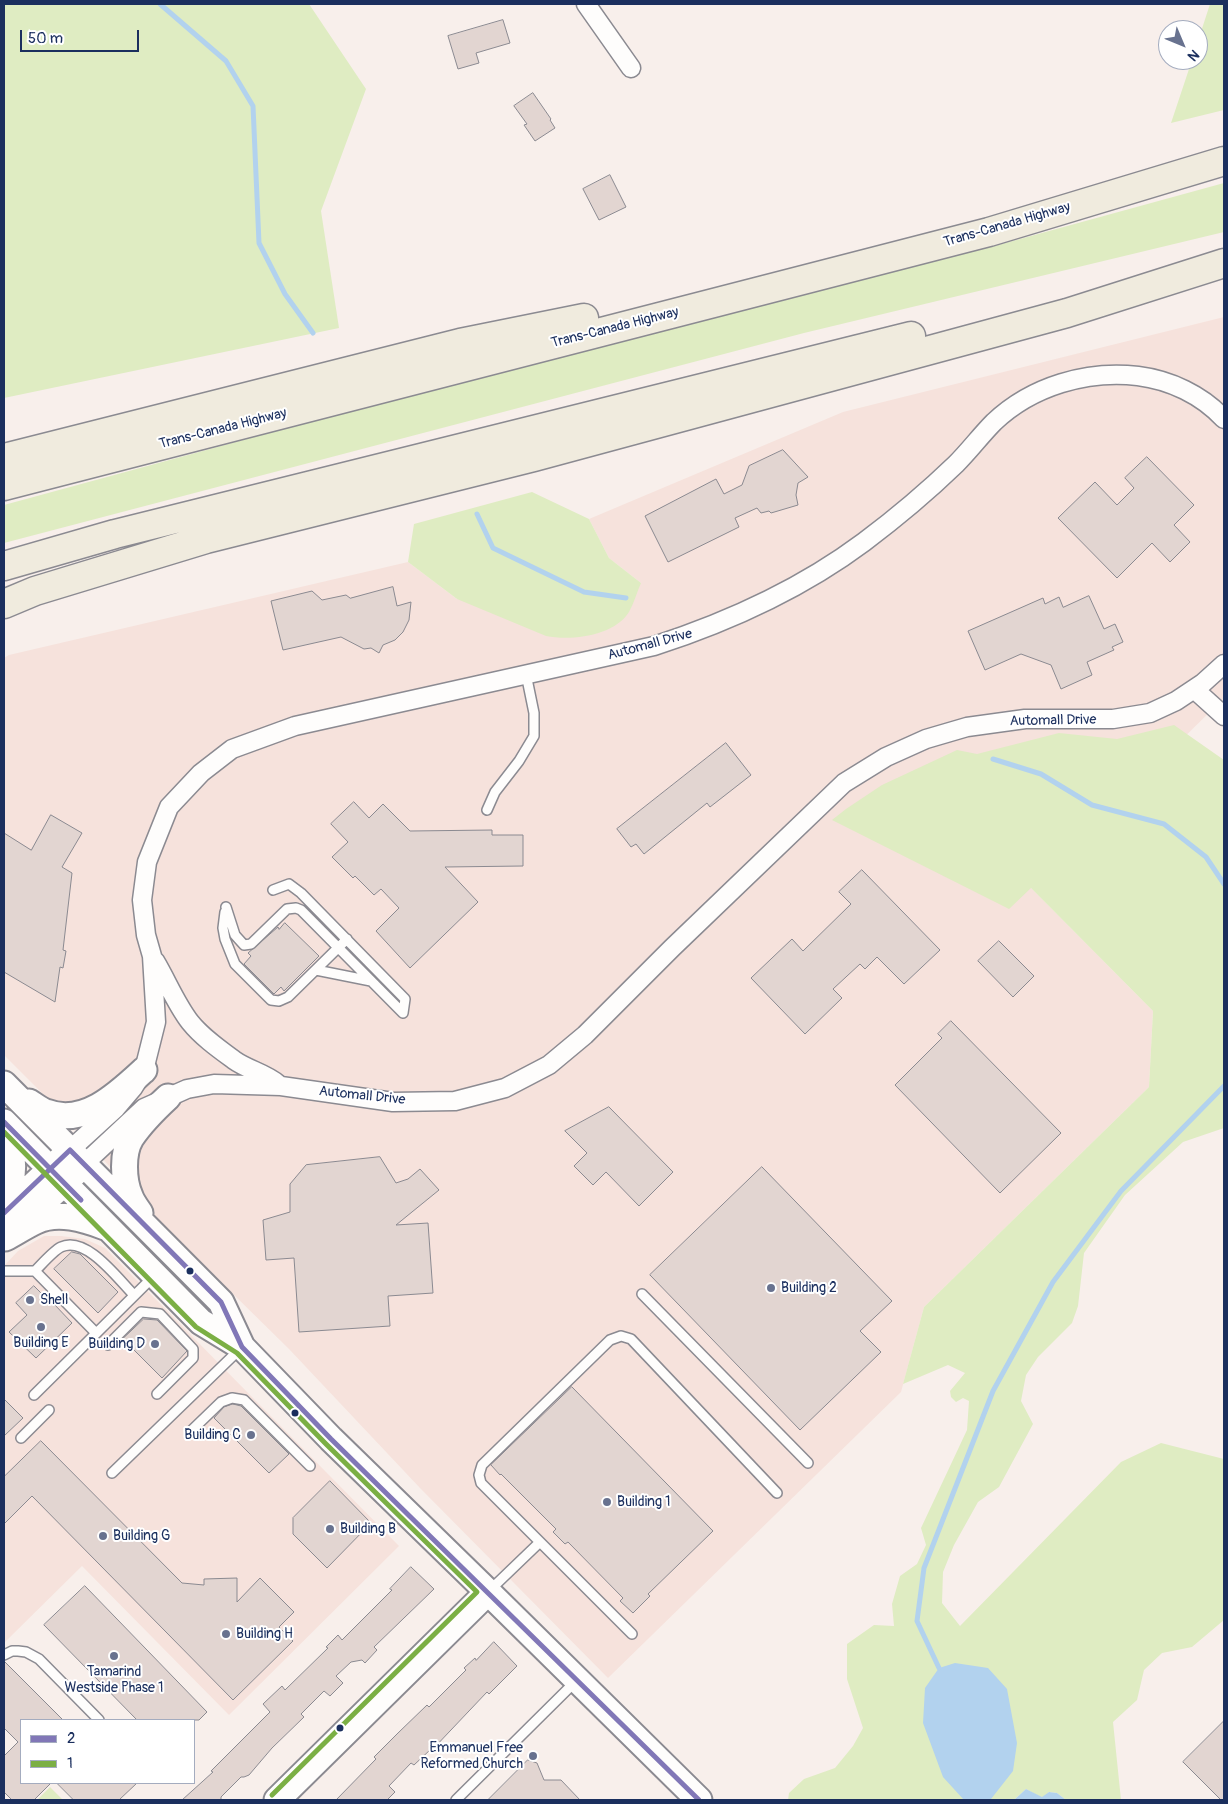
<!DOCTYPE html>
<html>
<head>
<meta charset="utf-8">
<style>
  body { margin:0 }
  #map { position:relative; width:1228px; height:1804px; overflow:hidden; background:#f8efeb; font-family:Pangolin,sans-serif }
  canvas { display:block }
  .frame { position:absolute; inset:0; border:5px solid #1b2f5e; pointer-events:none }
  .legend { position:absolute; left:20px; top:1719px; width:175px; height:65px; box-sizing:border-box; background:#fff; border:1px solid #a4acbf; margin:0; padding:6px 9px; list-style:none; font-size:15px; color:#1b2f5e }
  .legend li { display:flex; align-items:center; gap:10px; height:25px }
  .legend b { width:25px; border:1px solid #a4acbf }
  .north { position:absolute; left:1158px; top:20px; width:50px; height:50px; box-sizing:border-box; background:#fff; border:1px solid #a4acbf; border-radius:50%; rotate:135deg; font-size:14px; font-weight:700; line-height:20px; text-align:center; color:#1b2f5e }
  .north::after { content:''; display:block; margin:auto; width:18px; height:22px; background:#68728f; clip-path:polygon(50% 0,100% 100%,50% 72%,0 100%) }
  .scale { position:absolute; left:20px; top:30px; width:119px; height:22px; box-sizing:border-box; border:2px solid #1b2f5e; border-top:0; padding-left:6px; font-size:15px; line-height:18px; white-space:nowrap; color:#1b2f5e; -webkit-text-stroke:4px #fff; paint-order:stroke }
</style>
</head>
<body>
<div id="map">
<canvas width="1228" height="1804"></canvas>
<div class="frame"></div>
<ul class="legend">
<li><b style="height:6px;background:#8177b7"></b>2</li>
<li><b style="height:6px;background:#7baf44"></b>1</li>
</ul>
<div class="north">N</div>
<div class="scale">50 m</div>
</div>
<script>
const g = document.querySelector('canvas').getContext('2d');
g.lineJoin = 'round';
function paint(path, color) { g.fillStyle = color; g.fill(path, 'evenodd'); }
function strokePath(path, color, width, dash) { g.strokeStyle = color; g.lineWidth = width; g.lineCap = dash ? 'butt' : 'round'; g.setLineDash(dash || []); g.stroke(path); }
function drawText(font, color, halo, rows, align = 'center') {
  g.font = font + ' Pangolin,sans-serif'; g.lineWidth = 4; g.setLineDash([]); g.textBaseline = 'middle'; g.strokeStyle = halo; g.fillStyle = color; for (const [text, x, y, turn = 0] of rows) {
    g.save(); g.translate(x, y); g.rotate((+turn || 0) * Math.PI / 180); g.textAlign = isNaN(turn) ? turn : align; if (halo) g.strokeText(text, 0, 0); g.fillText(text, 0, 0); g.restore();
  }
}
const built = new Path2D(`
  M 1224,317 L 1224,698 L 1031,888 L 1153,1011 L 1149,1087 L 924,1307 L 901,1392 L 608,1678 L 420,1488 L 289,1349 L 171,1233 L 39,1090 L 4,1055 L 4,658 L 9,655 L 408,562 L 457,599 L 641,583 L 609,558 L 589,519 L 843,412 Z
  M 44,1236 L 61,1236 L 85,1239 L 105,1248 L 399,1546 L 229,1715 L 82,1566 L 4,1643 L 4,1266 L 18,1251 Z`);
const green = new Path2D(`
  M 4,4 L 309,4 L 366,89 L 321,211 L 339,328 L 4,398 Z
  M 1210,4 L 1224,4 L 1224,110 L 1171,123 L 1192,60 L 1198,60 L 1198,41 Z
  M 1224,183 L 1224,232 L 804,333 L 4,543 L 4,505 L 357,409 L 775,301 L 998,245 Z
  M 532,492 L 589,519 L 609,558 L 641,583 C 637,592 634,603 629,612 C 614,636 572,641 546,636 L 457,599 L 408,562 L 414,524 Z
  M 1174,725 L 1224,760 L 1224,1128 L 1183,1142 L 1125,1195 L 1084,1253 L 1078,1306 L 1072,1323 L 1038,1357 L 1026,1375 L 1021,1401 L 1033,1424 L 999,1487 L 978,1502 L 954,1545 L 943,1572 L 942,1603 L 960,1626 L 1121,1462 L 1161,1443 L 1224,1459 L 1224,1620 L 1192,1647 L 1162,1653 L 1144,1670 L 1137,1700 L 1113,1722 L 1121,1800 L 1066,1800 L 1057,1793 L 1049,1792 L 1042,1798 L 1026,1789 L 1014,1800 L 788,1800 L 789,1793 L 804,1779 L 835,1768 L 853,1746 L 863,1728 L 847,1679 L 847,1644 L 874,1625 L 894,1626 L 892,1604 L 900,1576 L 917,1564 L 926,1545 L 921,1528 L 967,1430 L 969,1401 L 963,1398 L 956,1402 L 951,1397 L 950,1391 L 965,1373 L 948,1365 L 903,1384 L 924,1307 L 1149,1087 L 1153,1011 L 1031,888 L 1009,909 L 832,820 L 846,809 L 882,785 L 957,750 L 977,754 L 1059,733 L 1117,739 Z
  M 50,1787 L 63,1800 L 37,1800 Z`);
const water = new Path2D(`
  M 955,1663 L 988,1668 L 1007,1689 L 1017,1743 L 1013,1771 L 991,1799 L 964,1800 L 943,1777 L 923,1723 L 925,1688 L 939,1668 Z
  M 1026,1789 L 1042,1797 L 1049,1792 L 1057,1793 L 1066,1800 L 1014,1800 Z`);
const stream = new Path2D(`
  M 160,4 L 226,61 L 253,106 L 259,243 L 285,294 L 313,333
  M 477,514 L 493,548 L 584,592 L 626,598
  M 993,759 L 1041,774 L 1092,805 L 1164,824 L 1206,857 L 1224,884
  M 939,1668 L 917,1621 L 924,1568 L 993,1391 L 1053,1282 L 1121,1191 L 1224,1086`);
const building = new Path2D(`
  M 503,20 L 510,43 L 476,53 L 479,63 L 458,69 L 448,36 Z
  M 533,93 L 551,119 L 550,120 L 555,128 L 535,141 L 524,125 L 527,124 L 514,106 Z
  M 610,175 L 626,207 L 599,220 L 583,189 Z
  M 783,450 L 808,477 L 798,483 L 796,495 L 798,505 L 771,513 L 769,511 L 761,513 L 757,508 L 735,518 L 739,527 L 668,562 L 645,516 L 716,479 L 724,494 L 742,485 L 749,466 Z
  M 1147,457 L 1194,505 L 1174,525 L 1190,542 L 1170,562 L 1152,543 L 1117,578 L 1058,518 L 1095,482 L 1117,505 L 1134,488 L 1125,478 Z
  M 393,587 L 397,606 L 411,602 L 409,620 L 403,632 L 395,640 L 383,645 L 379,653 L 371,648 L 364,649 L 341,637 L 283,650 L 271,601 L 312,591 L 322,600 L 346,595 L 350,598 Z
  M 1089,596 L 1104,629 L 1115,624 L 1123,642 L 1112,647 L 1114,650 L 1087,662 L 1092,675 L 1061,689 L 1051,665 L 1021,654 L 985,670 L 968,631 L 1043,598 L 1045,604 L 1059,597 L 1063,607 Z
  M 726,743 L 751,775 L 710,807 L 707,803 L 644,854 L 636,844 L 631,847 L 617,829 Z
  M 354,802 L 369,818 L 383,804 L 410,831 L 492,830 L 492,835 L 523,835 L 523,866 L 445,867 L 478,902 L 410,968 L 376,931 L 399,908 L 381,889 L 374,895 L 355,876 L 353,878 L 332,857 L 348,842 L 331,824 Z
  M 51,815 L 82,833 L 62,867 L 72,873 L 63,950 L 66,951 L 63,968 L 60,967 L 55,1002 L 4,972 L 4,833 L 31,850 Z
  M 862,870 L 940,950 L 904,984 L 877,957 L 865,969 L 860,964 L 833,989 L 842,998 L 805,1034 L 751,978 L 792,939 L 803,951 L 851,904 L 839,892 Z
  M 285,923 L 319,956 L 284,991 L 281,987 L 274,994 L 244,964 L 251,956 L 248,953 L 278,927 L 279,929 Z
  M 999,941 L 1034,976 L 1013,997 L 978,961 Z
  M 951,1021 L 1061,1133 L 1000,1193 L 895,1085 L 942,1038 L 938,1034 Z
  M 609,1107 L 673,1172 L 639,1206 L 606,1172 L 593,1185 L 574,1166 L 587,1153 L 565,1131 Z
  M 380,1157 L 396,1183 L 408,1179 L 420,1169 L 439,1190 L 396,1225 L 428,1223 L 433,1293 L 388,1296 L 390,1326 L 299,1332 L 294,1258 L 266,1260 L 263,1220 L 290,1212 L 290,1184 L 306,1165 Z
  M 762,1167 L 892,1301 L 860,1331 L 881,1352 L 800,1430 L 650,1275 Z
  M 72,1252 L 80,1254 L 118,1292 L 98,1313 L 54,1269 Z
  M 34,1286 L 53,1305 L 54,1304 L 72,1323 L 36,1358 L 9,1332 L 27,1315 L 16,1303 Z
  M 144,1319 L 157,1320 L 187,1351 L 162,1378 L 123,1339 Z
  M 572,1387 L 713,1531 L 648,1594 L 650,1596 L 633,1613 L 620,1601 L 623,1598 L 568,1542 L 565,1544 L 553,1532 L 556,1529 L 501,1474 L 500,1475 L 491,1465 Z
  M 4,1399 L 23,1418 L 4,1436 Z
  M 233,1404 L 241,1406 L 289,1454 L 269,1473 L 214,1418 L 224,1407 Z
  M 41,1441 L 182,1583 L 204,1585 L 204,1579 L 237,1578 L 237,1602 L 260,1578 L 294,1612 L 279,1627 L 293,1641 L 233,1700 L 32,1496 L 4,1524 L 4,1477 Z
  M 330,1481 L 371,1523 L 327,1568 L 293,1534 L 293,1518 Z
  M 411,1567 L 434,1589 L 374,1647 L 377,1650 L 365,1663 L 362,1660 L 351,1662 L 336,1676 L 343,1683 L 330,1696 L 324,1691 L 301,1714 L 304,1717 L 272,1748 L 249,1775 L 244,1777 L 241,1777 L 221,1797 L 221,1800 L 182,1800 L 213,1772 L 211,1771 L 270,1712 L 263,1704 L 282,1686 L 285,1690 L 328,1648 L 326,1647 L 338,1635 L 342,1640 L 392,1590 L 390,1589 Z
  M 85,1586 L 207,1712 L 199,1720 L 137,1720 L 44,1625 Z
  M 494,1642 L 517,1666 L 489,1694 L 487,1692 L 432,1750 L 431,1749 L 414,1765 L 411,1763 L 389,1786 L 395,1792 L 387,1800 L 336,1800 L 376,1759 L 374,1757 L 398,1733 L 427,1705 L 429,1707 L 466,1670 L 464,1668 L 475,1658 L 476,1660 Z
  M 4,1661 L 63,1720 L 21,1720 L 21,1783 L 51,1783 L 34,1800 L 12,1800 L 4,1792 L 4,1756 L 18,1742 L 4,1728 Z
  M 1224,1721 L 1224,1800 L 1221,1800 L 1183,1762 Z
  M 528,1760 L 537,1763 L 544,1780 L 561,1780 L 580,1800 L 488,1800 Z
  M 57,1783 L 137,1783 L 119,1800 L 74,1800 Z`);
const lane = new Path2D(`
  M 487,810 L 495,792 L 519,761 L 534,736 L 534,713 L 526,674
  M 273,890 L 289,884 L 301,893 L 405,999 L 403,1013
  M 226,907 L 235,935 L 244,945 L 251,944 L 287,909 L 296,908 L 301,910 L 403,1013
  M 225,912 L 223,928 L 225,939 L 235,964 L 271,1000 L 279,1001 L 288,997 L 347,939
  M 316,970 L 371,981
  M 4,1271 L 35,1271
  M 642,1294 L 808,1463
  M 96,1333 L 35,1271 C 41,1265 53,1251 61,1247 C 86,1235 118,1279 134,1295
  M 108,1345 L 141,1312 L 160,1314 L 193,1349 L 193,1358 L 157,1394
  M 34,1395 L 153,1277
  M 192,1430 L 221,1402 L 232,1398 L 244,1400 L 310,1466
  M 21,1438 L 49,1410
  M 112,1473 L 240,1349
  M 489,1591 L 540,1542
  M 632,1634 L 481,1483 L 479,1475 L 482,1465 L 610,1340 L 621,1336 L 631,1339 L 777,1493
  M 4,1655 L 12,1651 L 18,1651 L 26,1652 L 39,1659 L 99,1720
  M 456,1800 L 576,1681`);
const street = new Path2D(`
  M 586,4 L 631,68
  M 1194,689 L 1224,716
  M 155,961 C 167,981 176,1004 190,1022 C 202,1037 219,1049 234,1060 C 248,1070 265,1073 278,1084
  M 70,1150 L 116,1108 L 133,1088 L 144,1070 L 156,1022 L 152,956 L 146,935 L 142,900 L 147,862 L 169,807 L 201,773 L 232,749 L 295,726 L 654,646 C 728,622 801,589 864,542 C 896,518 927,492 956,464 C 970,450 981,435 994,422 C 1032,386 1087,370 1138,376 C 1170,380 1202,395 1224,419
  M 84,1164 L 144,1108 L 187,1089 L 214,1084 L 281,1086 L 393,1102 L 455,1101 L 505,1088 L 549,1065 L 585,1035 L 672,948 L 844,783 L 886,757 L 926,739 L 967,727 L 1025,719 L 1113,719 L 1150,713 L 1176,701 L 1203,683 L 1224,664`);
const secondary = new Path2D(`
  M 4,1084 L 221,1302 L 242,1347
  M 29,1102 C 34,1105 40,1110 46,1112 C 84,1127 118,1094 144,1070
  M 4,1122 L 201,1322 L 242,1347 L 331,1439 L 488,1592 L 699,1800
  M 4,1132 C 15,1153 16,1179 4,1200
  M 4,1213 L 62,1158
  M 140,1213 C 136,1207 132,1202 130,1196 C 123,1180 122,1153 131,1138 C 141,1123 155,1109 168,1097
  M 20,1224 L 75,1173
  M 5,1238 C 15,1233 25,1226 36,1221 C 58,1211 84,1219 105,1227
  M 277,1800 L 488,1592`);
const highway = new Path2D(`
  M 4,458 L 460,343 L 584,318
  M 4,486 L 989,232 L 1224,161
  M 4,566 L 115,534 L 911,336
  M 4,604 L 35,591 L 206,539 L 534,457 L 1067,313 L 1224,263`);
const bus1 = new Path2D(`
  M 4,1122 L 81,1200
  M 4,1213 L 70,1150 L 221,1302 L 242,1347 L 331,1439 L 699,1800`);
const bus2 = new Path2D(`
  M 4,1132 L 196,1327 L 237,1353 L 326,1444 L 477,1592 L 272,1795`);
const markers = [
  [190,1271,4.5,"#1b2f5e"],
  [771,1288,5,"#68728f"],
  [30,1300,5,"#68728f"],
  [41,1327,5,"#68728f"],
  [155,1344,5,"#68728f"],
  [295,1413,4.5,"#1b2f5e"],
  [251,1435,5,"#68728f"],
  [607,1502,5,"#68728f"],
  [330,1529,5,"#68728f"],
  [103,1536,5,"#68728f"],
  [226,1634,5,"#68728f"],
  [114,1656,5,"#68728f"],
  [340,1728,4.5,"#1b2f5e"],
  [533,1756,5,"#68728f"]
];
const streetNames = [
  ["Trans-Canada Highway",1007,225,-16],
  ["Trans-Canada Highway",615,328,-14],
  ["Trans-Canada Highway",223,429,-14],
  ["Automall Drive",650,645,-15],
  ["Automall Drive",1053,721,-1],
  ["Automall Drive",362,1096,6]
];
const poiNames = [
  ["Building 2",781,1288],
  ["Shell",40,1300],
  ["Building E",41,1343,"center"],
  ["Building D",145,1344,"right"],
  ["Building C",241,1435,"right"],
  ["Building 1",617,1502],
  ["Building B",340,1529],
  ["Building G",113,1536],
  ["Building H",236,1634],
  ["Tamarind",114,1672,"center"],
  ["Westside Phase 1",114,1688,"center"],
  ["Emmanuel Free",523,1748,"right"],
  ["Reformed Church",523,1764,"right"]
];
paint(built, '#f6e2dc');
paint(green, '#dfecc2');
paint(water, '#b2d2ee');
strokePath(stream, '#b2d2ee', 5);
paint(building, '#e2d5d1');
strokePath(building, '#8b8a91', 1);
strokePath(lane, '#8b8a91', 12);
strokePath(street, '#8b8a91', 21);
strokePath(secondary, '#8b8a91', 29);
strokePath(highway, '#8b8a91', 31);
strokePath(lane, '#fefdfc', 9);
strokePath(street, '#fefdfc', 18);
strokePath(secondary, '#fefdfc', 25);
strokePath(highway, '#f0ebde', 28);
strokePath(bus1, '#8177b7', 5);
strokePath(bus2, '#7baf44', 5);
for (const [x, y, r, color] of markers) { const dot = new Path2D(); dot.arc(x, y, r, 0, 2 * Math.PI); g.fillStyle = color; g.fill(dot); strokePath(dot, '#fff', 2); }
drawText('14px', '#1b2f5e', '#fff', streetNames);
drawText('14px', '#1b2f5e', '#fff', poiNames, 'left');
</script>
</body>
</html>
